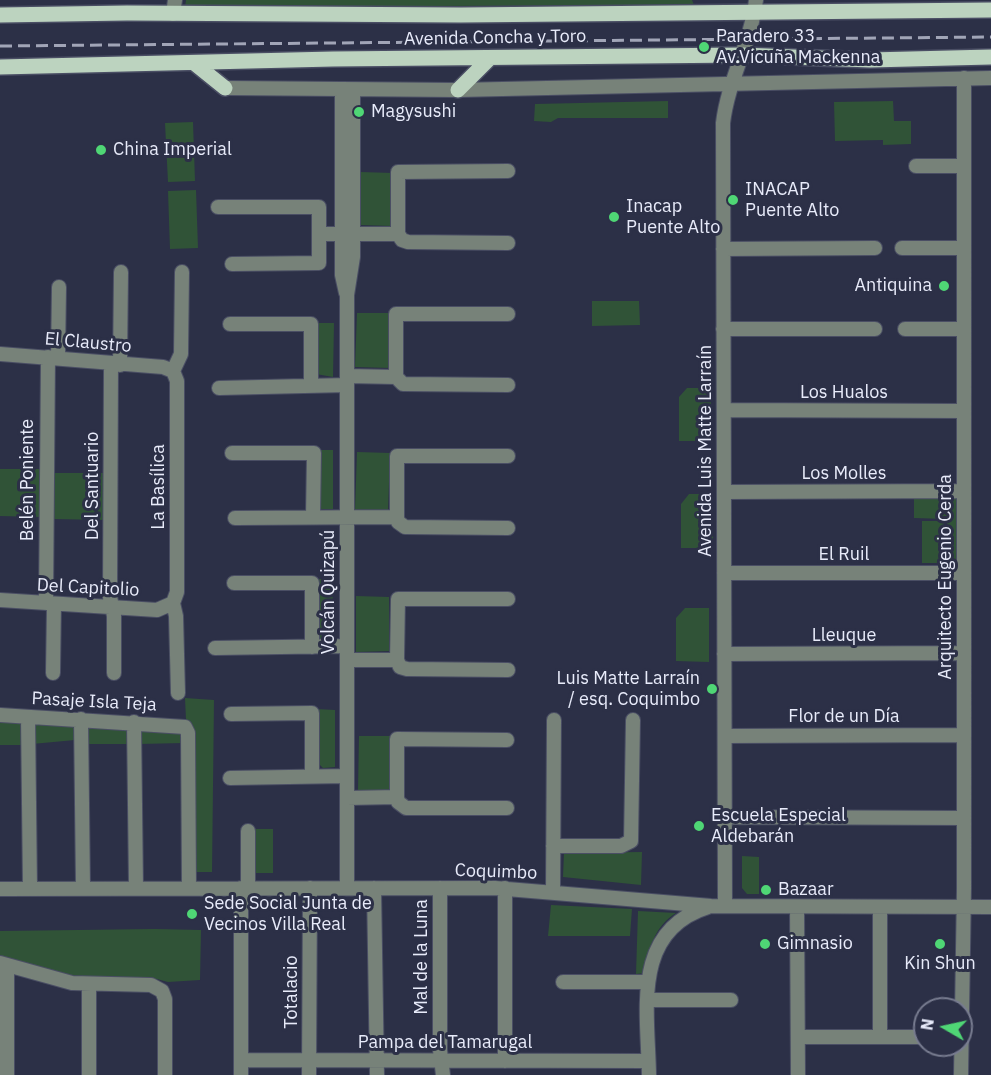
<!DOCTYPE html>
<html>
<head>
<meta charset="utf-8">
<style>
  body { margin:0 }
  #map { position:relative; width:991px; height:1075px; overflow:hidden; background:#2c3047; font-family:"IBM Plex Sans",sans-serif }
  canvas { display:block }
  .north { position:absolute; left:913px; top:997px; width:60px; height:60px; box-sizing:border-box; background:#2c3047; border:2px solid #777b8f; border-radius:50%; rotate:279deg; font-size:16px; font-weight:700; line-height:24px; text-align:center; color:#e8ebfa }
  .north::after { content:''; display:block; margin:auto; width:21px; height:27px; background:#4fd675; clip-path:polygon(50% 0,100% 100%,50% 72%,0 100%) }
</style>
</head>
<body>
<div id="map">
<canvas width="991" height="1075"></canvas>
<div class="north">N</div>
</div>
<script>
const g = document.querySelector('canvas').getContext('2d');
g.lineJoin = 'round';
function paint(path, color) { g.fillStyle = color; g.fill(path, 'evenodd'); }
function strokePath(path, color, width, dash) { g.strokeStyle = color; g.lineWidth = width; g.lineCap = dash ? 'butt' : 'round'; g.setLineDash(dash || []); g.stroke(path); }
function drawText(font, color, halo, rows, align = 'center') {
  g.font = font + ' "IBM Plex Sans",sans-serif'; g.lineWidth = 6; g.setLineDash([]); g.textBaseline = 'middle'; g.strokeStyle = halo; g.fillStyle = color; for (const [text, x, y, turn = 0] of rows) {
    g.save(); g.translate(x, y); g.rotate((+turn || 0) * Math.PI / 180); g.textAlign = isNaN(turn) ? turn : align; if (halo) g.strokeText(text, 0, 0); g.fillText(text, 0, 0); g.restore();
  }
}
const green = new Path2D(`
  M 186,0 L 692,0 L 694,5 L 185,7 Z
  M 668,101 L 668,118 L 558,118 L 551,122 L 534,121 L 535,104 Z
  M 893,101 L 894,121 L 911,121 L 911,144 L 883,145 L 883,140 L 835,141 L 834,102 Z
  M 193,122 L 195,181 L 168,182 L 165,123 Z
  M 360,172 L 393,173 L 392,226 L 360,225 Z
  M 196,190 L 198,248 L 170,249 L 168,191 Z
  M 592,301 L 639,301 L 640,325 L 592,326 Z
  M 357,313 L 393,313 L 391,368 L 355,367 Z
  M 317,323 L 334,323 L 333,377 L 316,374 Z
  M 687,388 L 711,388 L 711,441 L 679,441 L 679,397 Z
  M 318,450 L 333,450 L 333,509 L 318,509 Z
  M 357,452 L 390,453 L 388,511 L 355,510 Z
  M 0,469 L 41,469 L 41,517 L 0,516 Z
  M 54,473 L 106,473 L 105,520 L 53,519 Z
  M 689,494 L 713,494 L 713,548 L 681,548 L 681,504 Z
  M 914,498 L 958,498 L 958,566 L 947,566 L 947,519 L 914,518 Z
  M 922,521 L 944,521 L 944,563 L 922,563 Z
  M 316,579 L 333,579 L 332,640 L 316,640 Z
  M 356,596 L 389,597 L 389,651 L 356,652 Z
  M 685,608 L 709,608 L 709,662 L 676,661 L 676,618 Z
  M 185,698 L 214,700 L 212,872 L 193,872 Z
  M 316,709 L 335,710 L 335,767 L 323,768 L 318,763 Z
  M 0,720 L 21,723 L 22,745 L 0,745 Z
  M 35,723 L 75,725 L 75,740 L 32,744 Z
  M 86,726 L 128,730 L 128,744 L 86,744 Z
  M 138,731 L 182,733 L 184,743 L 138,744 Z
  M 359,736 L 390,736 L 389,791 L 358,791 Z
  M 252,829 L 273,829 L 273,873 L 252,873 Z
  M 642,852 L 641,885 L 563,877 L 564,853 Z
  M 742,856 L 759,857 L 759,894 L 747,894 L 742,888 Z
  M 551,905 L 632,909 L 630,936 L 548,936 Z
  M 638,911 L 676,913 C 655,926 648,949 645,973 L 636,974 Z
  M 155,929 L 201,930 L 200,980 L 168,982 L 157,979 L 68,978 L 0,958 L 0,931 Z`);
const minor = new Path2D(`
  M 173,14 L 175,0
  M 225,88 L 458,90 L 991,78
  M 342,90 L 342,275 L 346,293
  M 916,166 L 964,166
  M 218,207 L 319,207 L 319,263 L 232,264
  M 319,234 L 398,234
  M 398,234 L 398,172 L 508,171
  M 398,234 L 402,240 L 408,242 L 508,243
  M 902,248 L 964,248
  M 723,249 L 875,248
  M 230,324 L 311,324 L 311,384
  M 723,329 L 875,329
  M 905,329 L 964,329
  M 0,354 L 163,367 L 173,371
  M 58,358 L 59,287
  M 111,364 L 110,597 L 114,616 L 114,673
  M 120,365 L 121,272
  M 173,371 L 181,354 L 182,272
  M 347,376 L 396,377
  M 396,377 L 396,314 L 508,314
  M 396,377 L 403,384 L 508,385
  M 219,388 L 347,385
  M 724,410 L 964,411
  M 232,453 L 314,453 L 313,517
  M 724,492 L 964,491
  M 235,518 L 397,517
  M 508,528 L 405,527 L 398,522 L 397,517 L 397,456 L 508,456
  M 724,573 L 964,573
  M 234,583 L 312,583 L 312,647
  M 0,600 L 157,610 L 173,603 L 177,592 L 177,381 L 173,371
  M 46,603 L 48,357
  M 173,603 L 176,616 L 178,693
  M 215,648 L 347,646
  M 724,654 L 964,653
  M 347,660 L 397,660
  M 508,670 L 407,669 L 400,667 L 397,660 L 398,599 L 508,599
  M 53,673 L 54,604
  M 231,714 L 312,713 L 312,775
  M 0,715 L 185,727 L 188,733 L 189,888
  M 28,717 L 30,889
  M 81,719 L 83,888
  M 134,722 L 136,888
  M 725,736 L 964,735
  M 507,740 L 397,739 L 397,797 L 398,802 L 406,808 L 507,808
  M 230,778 L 347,776
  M 347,798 L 397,797
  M 725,817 L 964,818
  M 553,846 L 621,846 L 631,841 L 633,720
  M 248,888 L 248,831
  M 347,888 L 347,295 L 353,257 L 353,90
  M 374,888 L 377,1075
  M 440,888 L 440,1050 L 443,1075
  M 0,889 L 495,888 L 711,906 L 991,907
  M 553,892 L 554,720
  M 725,906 L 723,123 C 728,80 751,43 756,0
  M 797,907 L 798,1075
  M 0,963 L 72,983 L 151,985 L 162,991 L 165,999 L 165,1075
  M 563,982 L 648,982
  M 648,1000 L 731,1000
  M 798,1037 L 925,1037
  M 880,1037 L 880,907
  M 241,1060 L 648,1061
  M 505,1061 L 505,888
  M 7,1075 L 7,965
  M 89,1075 L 89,985
  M 241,1075 L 241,888
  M 309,1075 L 310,888
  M 649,1075 C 648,1011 631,931 708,907
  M 961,1075 L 964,888 L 964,78`);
const major = new Path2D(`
  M 0,15 L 127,13 L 461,15 L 991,10
  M 194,63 L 225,88
  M 0,67 L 333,59 L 742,55 L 870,60 L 991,57
  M 458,90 L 490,58`);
const rail = new Path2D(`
  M 0,46 L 991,37`);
const markers = [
  [704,47,6,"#4fd675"],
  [359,112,6,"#4fd675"],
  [101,150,6,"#4fd675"],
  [733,200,6,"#4fd675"],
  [614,217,6,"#4fd675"],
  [944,286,6,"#4fd675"],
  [712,689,6,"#4fd675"],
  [699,826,6,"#4fd675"],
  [766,890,6,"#4fd675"],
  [192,914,6,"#4fd675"],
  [765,944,6,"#4fd675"],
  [940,944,6,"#4fd675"]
];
const poiNames = [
  ["Paradero 33",716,37],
  ["Av.Vicuña Mackenna",716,58],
  ["Magysushi",371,112],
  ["China Imperial",113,150],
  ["INACAP",745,190],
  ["Puente Alto",745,211],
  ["Inacap",626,207],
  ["Puente Alto",626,228],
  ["Antiquina",932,286,"right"],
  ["Luis Matte Larraín",700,679,"right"],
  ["/ esq. Coquimbo",700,700,"right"],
  ["Escuela Especial",711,816],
  ["Aldebarán",711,837],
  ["Bazaar",778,890],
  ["Sede Social Junta de",204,904],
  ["Vecinos Villa Real",204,925],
  ["Gimnasio",777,944],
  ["Kin Shun",940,964,"center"]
];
const streetNames = [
  ["Avenida Concha y Toro",495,38,-1],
  ["El Claustro",88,343,5],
  ["Los Hualos",844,393],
  ["Avenida Luis Matte Larraín",706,451,-90],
  ["Los Molles",844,474],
  ["Belén Poniente",28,480,-90],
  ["Del Santuario",93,486,-90],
  ["La Basílica",159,487,-90],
  ["El Ruil",844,555],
  ["Arquitecto Eugenio Cerda",946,577,-90],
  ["Del Capitolio",88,588,3],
  ["Volcán Quizapú",329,592,-90],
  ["Lleuque",844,636],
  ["Pasaje Isla Teja",94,702,3],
  ["Flor de un Día",844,717],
  ["Coquimbo",496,872,2],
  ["Mal de la Luna",422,957,-90],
  ["Totalacio",292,992,-90],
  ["Pampa del Tamarugal",445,1043]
];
paint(green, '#305337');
strokePath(minor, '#4a4e64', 16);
strokePath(major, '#4a4e64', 18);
strokePath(minor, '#778279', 14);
strokePath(major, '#bcd3bf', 15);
strokePath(rail, '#a1a5b7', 3, [12, 6]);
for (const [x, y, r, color] of markers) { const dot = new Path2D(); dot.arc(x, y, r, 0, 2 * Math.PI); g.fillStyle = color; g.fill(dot); strokePath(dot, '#2c3047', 2); }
drawText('18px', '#e8ebfa', '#2c3047', poiNames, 'left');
drawText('18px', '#e8ebfa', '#2c3047', streetNames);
</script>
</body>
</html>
